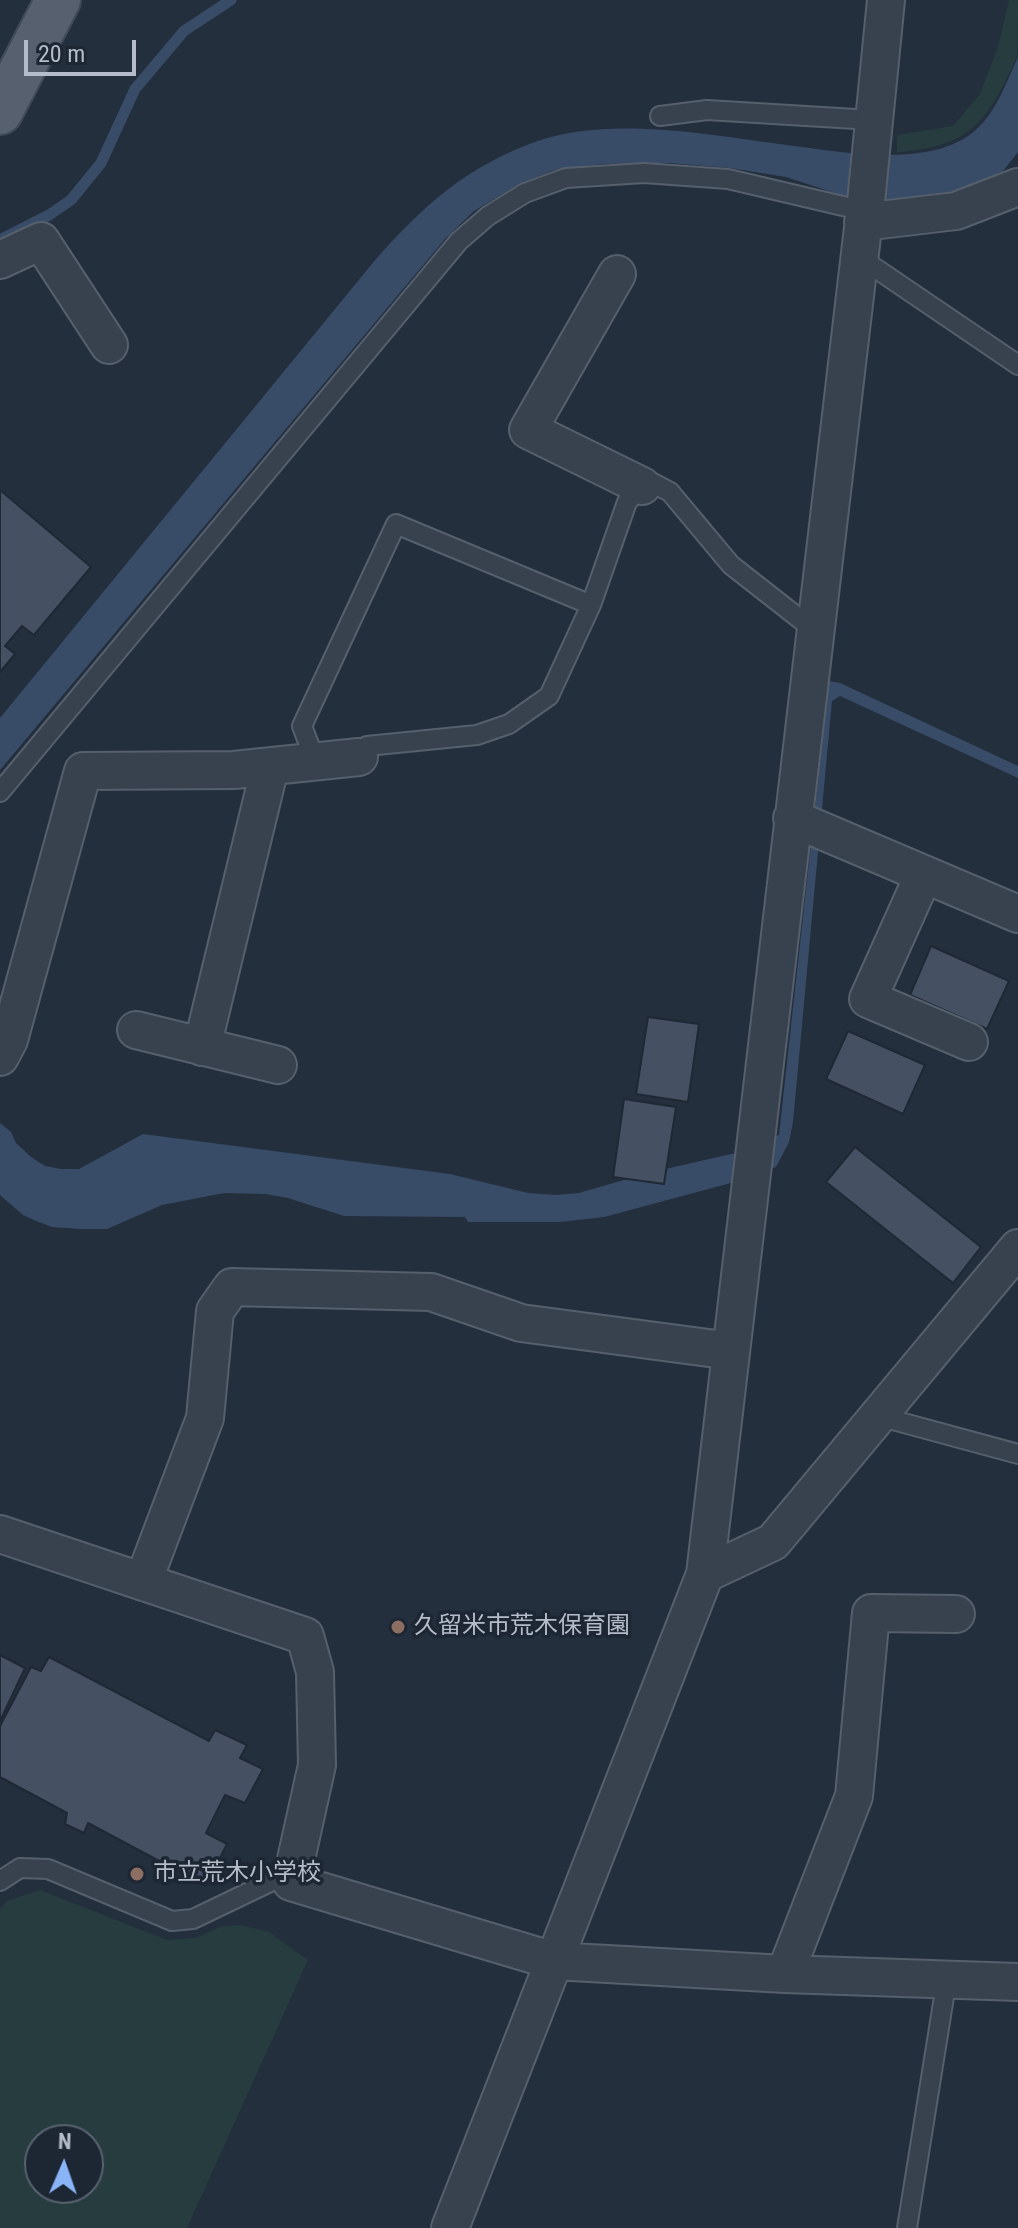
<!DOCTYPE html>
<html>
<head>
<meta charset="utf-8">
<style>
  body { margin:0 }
  #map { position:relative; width:1018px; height:2228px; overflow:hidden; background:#242f3e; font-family:"Roboto Condensed",sans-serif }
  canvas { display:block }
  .north { position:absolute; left:24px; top:2124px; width:80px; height:80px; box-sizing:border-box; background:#1d2633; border:2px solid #59626f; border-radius:50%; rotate:2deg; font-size:22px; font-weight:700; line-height:32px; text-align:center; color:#b4bcc9 }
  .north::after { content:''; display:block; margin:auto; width:28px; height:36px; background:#8ab4f8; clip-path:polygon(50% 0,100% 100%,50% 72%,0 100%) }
  .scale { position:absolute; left:24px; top:40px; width:112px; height:36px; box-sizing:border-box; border:4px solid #b4bcc9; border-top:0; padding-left:10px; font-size:24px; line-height:28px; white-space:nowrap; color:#b4bcc9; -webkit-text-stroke:6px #1d2633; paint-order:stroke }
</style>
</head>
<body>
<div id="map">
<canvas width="1018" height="2228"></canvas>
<div class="north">N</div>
<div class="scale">20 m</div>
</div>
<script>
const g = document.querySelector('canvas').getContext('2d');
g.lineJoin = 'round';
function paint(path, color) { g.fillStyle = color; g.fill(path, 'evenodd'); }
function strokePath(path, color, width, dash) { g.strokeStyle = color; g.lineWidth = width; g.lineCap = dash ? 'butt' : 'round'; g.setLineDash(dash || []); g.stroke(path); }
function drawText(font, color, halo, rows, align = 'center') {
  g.font = font + ' "Roboto Condensed","Noto Sans JP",sans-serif'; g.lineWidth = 7; g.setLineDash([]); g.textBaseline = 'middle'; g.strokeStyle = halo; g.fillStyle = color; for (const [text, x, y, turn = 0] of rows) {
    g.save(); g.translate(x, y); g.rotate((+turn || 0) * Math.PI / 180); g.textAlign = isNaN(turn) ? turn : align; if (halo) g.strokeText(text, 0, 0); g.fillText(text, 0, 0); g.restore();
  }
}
const green = new Path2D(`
  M 1009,0 L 1018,0 C 1018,17 1018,40 1017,56 C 1014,65 1008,75 1004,84 C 979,135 952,148 897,152 L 897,135 L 953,126 L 980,94 L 998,47 Z
  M 40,1890 L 167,1940 L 196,1938 L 222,1926 L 239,1925 L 269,1932 L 308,1960 L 187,2228 L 0,2228 L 0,1909 L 7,1901 ZM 88,2140 L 88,2188 L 40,2188 L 40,2140 Z`);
const water = new Path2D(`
  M 1018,57 L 1018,152 L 1003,171 L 949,197 L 890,201 L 844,196 L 786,177 L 730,168 L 670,163 L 602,164 L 555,170 L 521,183 L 474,211 L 445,239 L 0,770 L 0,718 L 376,259 C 423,206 466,167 535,142 C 609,115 710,135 787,145 C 840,152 925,168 971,134 C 995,116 1006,83 1018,57 Z
  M 829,681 L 840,683 L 1018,766 L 1018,778 L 840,696 L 832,701 L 793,1122 L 789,1142 L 776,1167 L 742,1180 L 604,1217 L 560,1222 L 468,1222 L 465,1217 L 344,1216 L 288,1198 L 266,1194 L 224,1193 L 162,1205 L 107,1229 L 80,1229 L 52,1227 L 34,1220 L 23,1215 L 0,1195 L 0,1123 L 11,1132 L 16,1143 L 31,1157 L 45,1166 L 61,1169 L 79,1169 L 143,1134 L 450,1174 L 528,1193 L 556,1195 L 579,1193 L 648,1173 L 740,1152 L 779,1135 Z`);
const stream = new Path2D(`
  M 0,240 L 49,215 L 71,200 L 101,163 L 135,89 L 184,31 L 231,0`);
const building = new Path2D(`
  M 0,490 L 91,567 L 34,635 L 22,626 L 5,646 L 15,654 L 0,672 Z
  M 931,946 L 1009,981 L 987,1029 L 910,995 Z
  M 648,1017 L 699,1024 L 688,1102 L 636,1094 Z
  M 848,1031 L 925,1065 L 903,1114 L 826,1079 Z
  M 624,1099 L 676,1107 L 664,1184 L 613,1177 Z
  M 855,1147 L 981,1247 L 953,1283 L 826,1182 Z
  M 0,1655 L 25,1668 L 0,1721 Z
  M 49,1657 L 209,1741 L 215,1730 L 247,1745 L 240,1758 L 263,1769 L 245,1803 L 225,1795 L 206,1833 L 227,1844 L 206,1886 L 88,1823 L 84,1833 L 65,1824 L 67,1813 L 0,1777 L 0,1726 L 31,1667 L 41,1671 Z`);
const service = new Path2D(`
  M 660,116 L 707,110 L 872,120
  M 859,257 L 1018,365
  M 359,757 L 367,746 L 477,735 L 509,724 L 549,696 L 591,605 L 627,502 L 642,486 L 653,483 L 670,492 L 731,565 L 814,630
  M 316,763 L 302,726 L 396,524 L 591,605
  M 0,792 L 459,241 L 488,216 L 525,193 L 566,178 L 644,173 L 728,179 L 864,211
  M 878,1416 L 1018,1454
  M 0,1881 L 20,1868 L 48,1869 L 172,1921 L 193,1919 L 293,1871
  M 907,2228 L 947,1978`);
const minor = new Path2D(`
  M 863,222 L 956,211 L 1018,187
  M 0,260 L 41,241 L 109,345
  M 617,274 L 528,430 L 642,486
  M 792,818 L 1018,914
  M 924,874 L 868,999 L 969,1042
  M 136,1030 L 278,1065
  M 202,1047 L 270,767
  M 0,1057 L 9,1040 L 83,771 L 234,770 L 359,757
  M 0,1534 L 305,1636 L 315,1672 L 317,1765 L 291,1882 L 554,1961 L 785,1974 L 1018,1982
  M 705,1574 L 773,1542 L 1018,1248
  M 143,1582 L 205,1418 L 215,1311 L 232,1287 L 431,1292 L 521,1323 L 731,1351
  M 785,1974 L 854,1796 L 871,1613 L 956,1614
  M 450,2228 L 705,1574 L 866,202 L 886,0`);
const primary = new Path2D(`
  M 0,112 L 58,0`);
const markers = [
  [398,1627,8,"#8d6e63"],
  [137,1874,8,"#8d6e63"]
];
const poiNames = [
  ["久留米市荒木保育園",414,1627],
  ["市立荒木小学校",153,1874]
];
paint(green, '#263c3f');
paint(water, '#394c67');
strokePath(stream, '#394c67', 11);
paint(building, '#455162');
strokePath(building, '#1f2835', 2);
strokePath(service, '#565f6c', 22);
strokePath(minor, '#565f6c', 40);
strokePath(primary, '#414a57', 48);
strokePath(service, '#38414e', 18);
strokePath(minor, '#38414e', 36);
strokePath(primary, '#56606e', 44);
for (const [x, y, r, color] of markers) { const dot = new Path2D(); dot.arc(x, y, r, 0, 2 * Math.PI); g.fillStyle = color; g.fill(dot); strokePath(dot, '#1d2633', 3); }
drawText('24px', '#b4bcc9', '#1d2633', poiNames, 'left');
</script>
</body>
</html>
